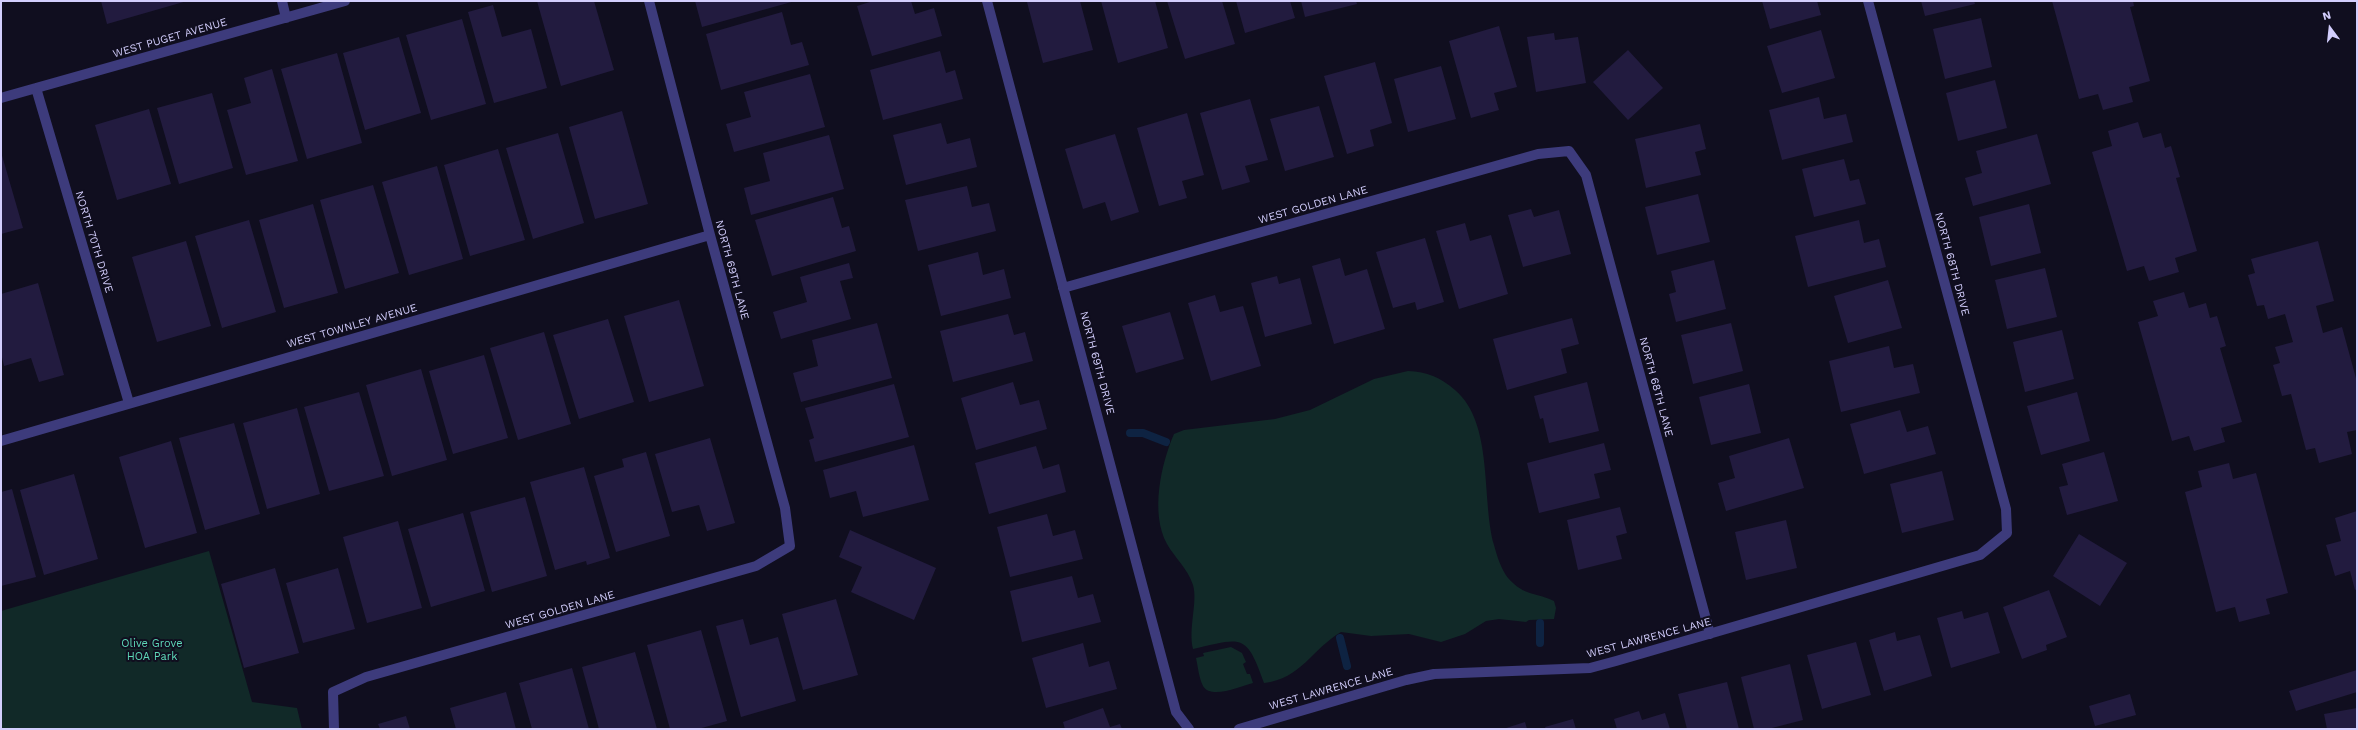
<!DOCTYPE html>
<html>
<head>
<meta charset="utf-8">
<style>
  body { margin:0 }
  #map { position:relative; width:2358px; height:730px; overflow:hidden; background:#100e1f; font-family:"Work Sans",sans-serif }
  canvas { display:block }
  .frame { position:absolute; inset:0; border:2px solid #d3cefd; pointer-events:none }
  .north { position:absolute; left:2310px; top:8px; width:40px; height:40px; -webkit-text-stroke:3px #100e1f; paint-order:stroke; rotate:345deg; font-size:11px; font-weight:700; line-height:16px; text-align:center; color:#d3cefd }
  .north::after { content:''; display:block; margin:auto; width:14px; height:18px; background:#d3cefd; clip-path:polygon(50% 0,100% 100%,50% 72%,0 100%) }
</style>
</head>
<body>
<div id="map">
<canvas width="2358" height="730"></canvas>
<div class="frame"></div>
<div class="north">N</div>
</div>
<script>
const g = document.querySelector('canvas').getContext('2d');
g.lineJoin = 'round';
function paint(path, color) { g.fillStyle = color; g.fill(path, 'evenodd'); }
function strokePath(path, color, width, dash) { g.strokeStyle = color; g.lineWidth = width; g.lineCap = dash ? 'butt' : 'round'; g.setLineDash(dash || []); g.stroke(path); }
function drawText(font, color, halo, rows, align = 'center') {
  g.font = font + ' "Work Sans",sans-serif'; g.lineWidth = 4; g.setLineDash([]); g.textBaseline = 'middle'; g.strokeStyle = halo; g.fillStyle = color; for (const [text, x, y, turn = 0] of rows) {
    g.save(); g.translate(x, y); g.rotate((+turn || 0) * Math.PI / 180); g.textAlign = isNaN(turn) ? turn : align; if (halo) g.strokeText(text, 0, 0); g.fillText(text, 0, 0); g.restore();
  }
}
const green = new Path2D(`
  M 1408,371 C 1427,372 1440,377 1455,390 C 1494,423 1481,498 1494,545 C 1497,556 1501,569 1508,578 C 1525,597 1536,592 1554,601 L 1556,608 L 1554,619 L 1529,620 L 1526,622 L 1499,619 L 1486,621 L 1465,634 L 1441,642 L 1409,634 L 1371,636 L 1341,632 C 1312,649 1301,679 1264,683 C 1246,632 1242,638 1193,649 C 1188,628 1198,602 1193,585 C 1188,569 1175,558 1167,544 C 1150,513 1161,464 1174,434 L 1184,430 L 1275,419 L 1310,410 L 1374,379 Z
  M 209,551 L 252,702 L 297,708 L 302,729 L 1,729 L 1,611 Z
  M 1231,647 L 1242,653 L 1246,662 L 1243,664 L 1247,674 L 1250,674 L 1253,683 C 1241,686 1211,700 1203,686 C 1199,678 1198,667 1196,658 L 1204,656 L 1203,653 Z`);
const stream = new Path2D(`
  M 1130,433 L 1143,433 L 1166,442
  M 1340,638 L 1347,666
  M 1540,643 L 1540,623`);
const building = new Path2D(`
  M 101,1 L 187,1 L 107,24 Z
  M 537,1 L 594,1 L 614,70 L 561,86 Z
  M 695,1 L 795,1 L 702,27 Z
  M 873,1 L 911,1 L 915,14 L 934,8 L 942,36 L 872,56 L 857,6 Z
  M 1033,1 L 1080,1 L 1093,50 L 1043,63 L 1027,2 Z
  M 1101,1 L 1155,1 L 1168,48 L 1118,63 Z
  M 1167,1 L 1222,1 L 1235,44 L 1185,59 Z
  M 1236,1 L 1290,1 L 1295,18 L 1245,33 Z
  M 1301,1 L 1356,1 L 1357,4 L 1305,17 Z
  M 1762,1 L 1817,1 L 1821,15 L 1770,29 Z
  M 1921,1 L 1974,1 L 1975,4 L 1925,16 Z
  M 2052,1 L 2133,1 L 2134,6 L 2130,7 L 2150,81 L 2129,87 L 2133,102 L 2103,110 L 2098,94 L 2079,99 Z
  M 493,5 L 502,37 L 531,29 L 547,88 L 494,103 L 468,12 Z
  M 782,12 L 791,45 L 802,42 L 809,65 L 721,90 L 706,34 Z
  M 1981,18 L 1992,67 L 1945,79 L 1933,29 Z
  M 462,19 L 486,104 L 431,120 L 406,35 Z
  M 1499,26 L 1517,87 L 1494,93 L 1499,110 L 1471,118 L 1449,41 Z
  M 1821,30 L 1835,78 L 1782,93 L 1767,46 Z
  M 1554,33 L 1555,40 L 1578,37 L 1586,83 L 1536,92 L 1527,37 Z
  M 399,37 L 421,113 L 365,130 L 343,53 Z
  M 1628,50 L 1663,88 L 1628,120 L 1593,82 Z
  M 940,51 L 946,73 L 955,70 L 963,99 L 883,120 L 870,70 Z
  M 337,53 L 362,143 L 307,159 L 281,69 Z
  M 1375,62 L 1392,123 L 1370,130 L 1374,146 L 1347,154 L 1324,76 Z
  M 1441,66 L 1456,119 L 1408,132 L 1394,79 Z
  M 272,69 L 298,161 L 246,175 L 227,110 L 251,103 L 244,78 Z
  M 810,74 L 825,127 L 734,152 L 726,124 L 751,117 L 744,92 Z
  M 1995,80 L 2007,128 L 1958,141 L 1946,93 Z
  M 212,93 L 233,168 L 179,184 L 157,108 Z
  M 1819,97 L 1824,119 L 1846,114 L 1853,142 L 1782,160 L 1769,110 Z
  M 1250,99 L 1268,160 L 1245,166 L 1250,182 L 1222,190 L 1200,113 Z
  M 1319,106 L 1334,157 L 1285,171 L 1270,119 Z
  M 149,109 L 171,184 L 117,200 L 95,125 Z
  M 622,111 L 648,204 L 595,219 L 569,127 Z
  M 1187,113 L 1204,175 L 1182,181 L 1187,198 L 1159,206 L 1137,128 Z
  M 2138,122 L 2143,138 L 2161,133 L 2165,148 L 2171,146 L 2180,177 L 2176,178 L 2197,251 L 2175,258 L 2179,272 L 2149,281 L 2144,266 L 2127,271 L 2092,152 L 2112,146 L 2108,131 Z
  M 941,123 L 947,144 L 970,138 L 977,167 L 906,185 L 893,135 Z
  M 1700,124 L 1706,149 L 1695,152 L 1701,175 L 1646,188 L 1635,139 Z
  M 558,133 L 584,223 L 533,239 L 506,148 Z
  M 1115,134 L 1139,212 L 1111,221 L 1105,202 L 1083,209 L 1065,149 Z
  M 2037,134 L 2051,184 L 1973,206 L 1965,178 L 1982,173 L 1976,151 Z
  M 829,135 L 844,189 L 751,215 L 744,188 L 770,181 L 763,153 Z
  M 498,149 L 525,240 L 470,256 L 444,165 Z
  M 1,152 L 23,228 L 1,234 Z
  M 1844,159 L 1850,181 L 1859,179 L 1866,204 L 1814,217 L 1802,169 Z
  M 437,166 L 463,259 L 409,275 L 382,182 Z
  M 373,185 L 399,273 L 345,289 L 320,200 Z
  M 967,186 L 972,207 L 989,203 L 996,231 L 918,251 L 905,200 Z
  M 1698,194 L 1710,242 L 1657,255 L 1645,207 Z
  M 833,197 L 842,228 L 849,226 L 856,251 L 772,276 L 755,220 Z
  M 313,204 L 338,293 L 284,308 L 259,220 Z
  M 2029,204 L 2041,253 L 1991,266 L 1979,217 Z
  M 1531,209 L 1534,217 L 1559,210 L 1571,254 L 1523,267 L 1508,215 Z
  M 249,220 L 276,312 L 222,328 L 195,236 Z
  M 1859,220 L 1864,243 L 1879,239 L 1886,267 L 1808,287 L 1795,236 Z
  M 1465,223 L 1470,241 L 1491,235 L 1508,294 L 1459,309 L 1436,231 Z
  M 1425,238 L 1444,302 L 1417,310 L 1415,302 L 1393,308 L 1376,252 Z
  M 186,241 L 211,326 L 157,342 L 132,257 Z
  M 2318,241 L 2334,301 L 2316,306 L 2323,333 L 2342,327 L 2357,382 L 2357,430 L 2347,432 L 2352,454 L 2319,463 L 2315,448 L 2306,450 L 2291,394 L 2282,396 L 2273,365 L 2280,363 L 2275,347 L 2293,342 L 2285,314 L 2268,319 L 2264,305 L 2257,306 L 2248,275 L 2255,273 L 2251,259 Z
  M 978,252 L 983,275 L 1004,269 L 1011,298 L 941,316 L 928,265 Z
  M 1340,258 L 1345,276 L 1367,269 L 1385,329 L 1334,344 L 1312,266 Z
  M 1714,260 L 1726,309 L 1676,322 L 1669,294 L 1676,292 L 1671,271 Z
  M 849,263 L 853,278 L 840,281 L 851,319 L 781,339 L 773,312 L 807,302 L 800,277 Z
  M 2045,268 L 2057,317 L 2007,329 L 1995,280 Z
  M 1277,276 L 1279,284 L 1300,278 L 1312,324 L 1265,337 L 1251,283 Z
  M 1888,280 L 1902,328 L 1848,343 L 1834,296 Z
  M 38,283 L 64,375 L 39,382 L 31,358 L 4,366 L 1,353 L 1,294 Z
  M 2184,292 L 2189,308 L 2206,303 L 2210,318 L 2217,316 L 2226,346 L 2220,348 L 2242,422 L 2221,428 L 2225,442 L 2194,451 L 2189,436 L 2172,441 L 2138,322 L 2158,316 L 2153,301 Z
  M 1215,295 L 1220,312 L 1243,306 L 1261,366 L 1211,381 L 1188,303 Z
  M 679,300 L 704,386 L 649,402 L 624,316 Z
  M 1170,312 L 1184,359 L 1136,373 L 1122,326 Z
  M 1008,314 L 1014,335 L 1025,332 L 1033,361 L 953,382 L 940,331 Z
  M 1572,318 L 1579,344 L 1561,349 L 1567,373 L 1507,390 L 1493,339 Z
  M 608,319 L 634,402 L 579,419 L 553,335 Z
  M 877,323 L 892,378 L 801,402 L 793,373 L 818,366 L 812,340 Z
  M 1731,323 L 1743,371 L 1693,384 L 1681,335 Z
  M 2062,330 L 2074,379 L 2025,392 L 2013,342 Z
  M 544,332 L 571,424 L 518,440 L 490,348 Z
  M 1889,346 L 1894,368 L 1913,364 L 1920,393 L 1841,412 L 1829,361 Z
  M 484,355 L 508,438 L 453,454 L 429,371 Z
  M 421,369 L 447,460 L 392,476 L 366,385 Z
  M 1013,382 L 1020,405 L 1039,400 L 1047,429 L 976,450 L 961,398 Z
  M 1587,382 L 1599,431 L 1549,443 L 1543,418 L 1540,419 L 1534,396 Z
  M 894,384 L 909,437 L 815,462 L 809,440 L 814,438 L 805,408 Z
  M 1749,384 L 1761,433 L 1711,445 L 1699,397 Z
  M 359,392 L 384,476 L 329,491 L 304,407 Z
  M 2077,392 L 2090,441 L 2041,455 L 2027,406 Z
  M 297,408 L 320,494 L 267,509 L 243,423 Z
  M 1900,410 L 1907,432 L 1928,426 L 1936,454 L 1864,474 L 1850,424 Z
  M 234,423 L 260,514 L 205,530 L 179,438 Z
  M 710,438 L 735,523 L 707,531 L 699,505 L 672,512 L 655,454 Z
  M 1789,438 L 1804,488 L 1726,511 L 1718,483 L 1735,478 L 1729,456 Z
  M 171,441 L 197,533 L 145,548 L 119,457 Z
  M 1604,443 L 1611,470 L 1594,474 L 1600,498 L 1539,513 L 1527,463 Z
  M 914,445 L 929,500 L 863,517 L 856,491 L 830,498 L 823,470 Z
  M 1036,446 L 1043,469 L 1059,464 L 1066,492 L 989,514 L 975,463 Z
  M 646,452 L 670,536 L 616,552 L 594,476 L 624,467 L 622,459 Z
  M 2104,452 L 2118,501 L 2067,515 L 2059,487 L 2068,485 L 2062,464 Z
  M 2229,463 L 2233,479 L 2256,473 L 2288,593 L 2266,599 L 2270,614 L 2239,622 L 2235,607 L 2216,612 L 2185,492 L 2202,487 L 2198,471 Z
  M 584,467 L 610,558 L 587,565 L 586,561 L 555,570 L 530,482 Z
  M 1942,471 L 1954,520 L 1902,533 L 1890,484 Z
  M 74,474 L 98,559 L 44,575 L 20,490 Z
  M 12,489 L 36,577 L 1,586 L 1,492 Z
  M 525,497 L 547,576 L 492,592 L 470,512 Z
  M 1620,507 L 1627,533 L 1616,536 L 1622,559 L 1578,570 L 1567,520 Z
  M 2357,511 L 2357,589 L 2355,590 L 2350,571 L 2335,576 L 2326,545 L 2341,541 L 2335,518 Z
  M 463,513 L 485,591 L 431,607 L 408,529 Z
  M 1047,514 L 1053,536 L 1075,530 L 1083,559 L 1010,577 L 997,527 Z
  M 1786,520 L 1797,568 L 1746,580 L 1735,532 Z
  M 398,521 L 422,608 L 367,623 L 343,537 Z
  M 850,530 L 936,568 L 914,620 L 851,592 L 862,567 L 839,557 Z
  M 2079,534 L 2127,563 L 2100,606 L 2053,576 Z
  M 275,568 L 299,653 L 244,668 L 221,584 Z
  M 338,568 L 355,629 L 303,643 L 286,583 Z
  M 1072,576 L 1078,598 L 1093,594 L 1101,622 L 1022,642 L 1010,591 Z
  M 2049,590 L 2067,637 L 2046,645 L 2047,650 L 2022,659 L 2003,607 Z
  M 836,599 L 858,675 L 803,690 L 782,614 Z
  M 1962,611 L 1964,619 L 1988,612 L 2000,653 L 1951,668 L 1937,618 Z
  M 743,619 L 750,645 L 778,637 L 796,701 L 741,717 L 716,626 Z
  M 701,630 L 727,721 L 698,729 L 670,729 L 647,645 Z
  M 1895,632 L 1897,641 L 1920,635 L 1932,676 L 1884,691 L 1869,640 Z
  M 1856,642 L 1871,695 L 1822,709 L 1807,655 Z
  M 1083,643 L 1089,667 L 1109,661 L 1117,689 L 1046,708 L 1032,658 Z
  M 635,652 L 657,729 L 599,729 L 582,667 Z
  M 1790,664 L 1803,720 L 1768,729 L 1754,729 L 1741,677 Z
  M 572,668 L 589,729 L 532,729 L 519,683 Z
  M 2357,670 L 2357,692 L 2296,711 L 2289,691 Z
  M 1727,682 L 1739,729 L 1687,729 L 1678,694 Z
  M 506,692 L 516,729 L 456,729 L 450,708 Z
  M 2130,694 L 2136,715 L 2095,726 L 2089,706 Z
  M 1103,708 L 1110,727 L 1120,724 L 1122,729 L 1065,729 L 1063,722 Z
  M 2357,708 L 2357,729 L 2327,729 L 2324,714 Z
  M 1639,711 L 1642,720 L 1665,713 L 1670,729 L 1617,729 L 1614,719 Z
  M 406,716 L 410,729 L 380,729 L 378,724 Z
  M 1573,719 L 1576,729 L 1546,729 L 1545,727 Z
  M 1525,722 L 1527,729 L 1503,729 Z`);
const minor = new Path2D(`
  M 282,1 L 286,18
  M 987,1 L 1176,712 L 1189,729
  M 36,88 L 129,403
  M 1,98 L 345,1
  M 1063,288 L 1538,154 L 1569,151 L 1586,175 L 1710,634
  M 1,441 L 710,235
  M 334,729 L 333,692 L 366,677 L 756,566 L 790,546 L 785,508 L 710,235 L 649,1
  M 1239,729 L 1406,680 L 1434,674 L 1590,668 L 1616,661 L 1980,555 L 2007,533 L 2006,509 L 1868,1`);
const streetNames = [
  ["WEST PUGET AVENUE",170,38,-16],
  ["WEST GOLDEN LANE",1313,205,-16],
  ["NORTH 70TH DRIVE",94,242,73],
  ["NORTH 68TH DRIVE",1952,264,75],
  ["NORTH 69TH LANE",732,270,75],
  ["WEST TOWNLEY AVENUE",352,326,-16],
  ["NORTH 69TH DRIVE",1097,363,75],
  ["NORTH 68TH LANE",1656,387,75],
  ["WEST GOLDEN LANE",560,610,-16],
  ["WEST LAWRENCE LANE",1649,638,-15],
  ["WEST LAWRENCE LANE",1331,689,-16]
];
const parkNames = [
  ["Olive Grove",152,644],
  ["HOA Park",152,657]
];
paint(green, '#112928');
strokePath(stream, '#0e2342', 8);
paint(building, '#221b3f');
strokePath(minor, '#3d3b7c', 10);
drawText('11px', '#d3cefd', '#100e1f', streetNames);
drawText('11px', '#5ed9b9', '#100e1f', parkNames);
</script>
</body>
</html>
